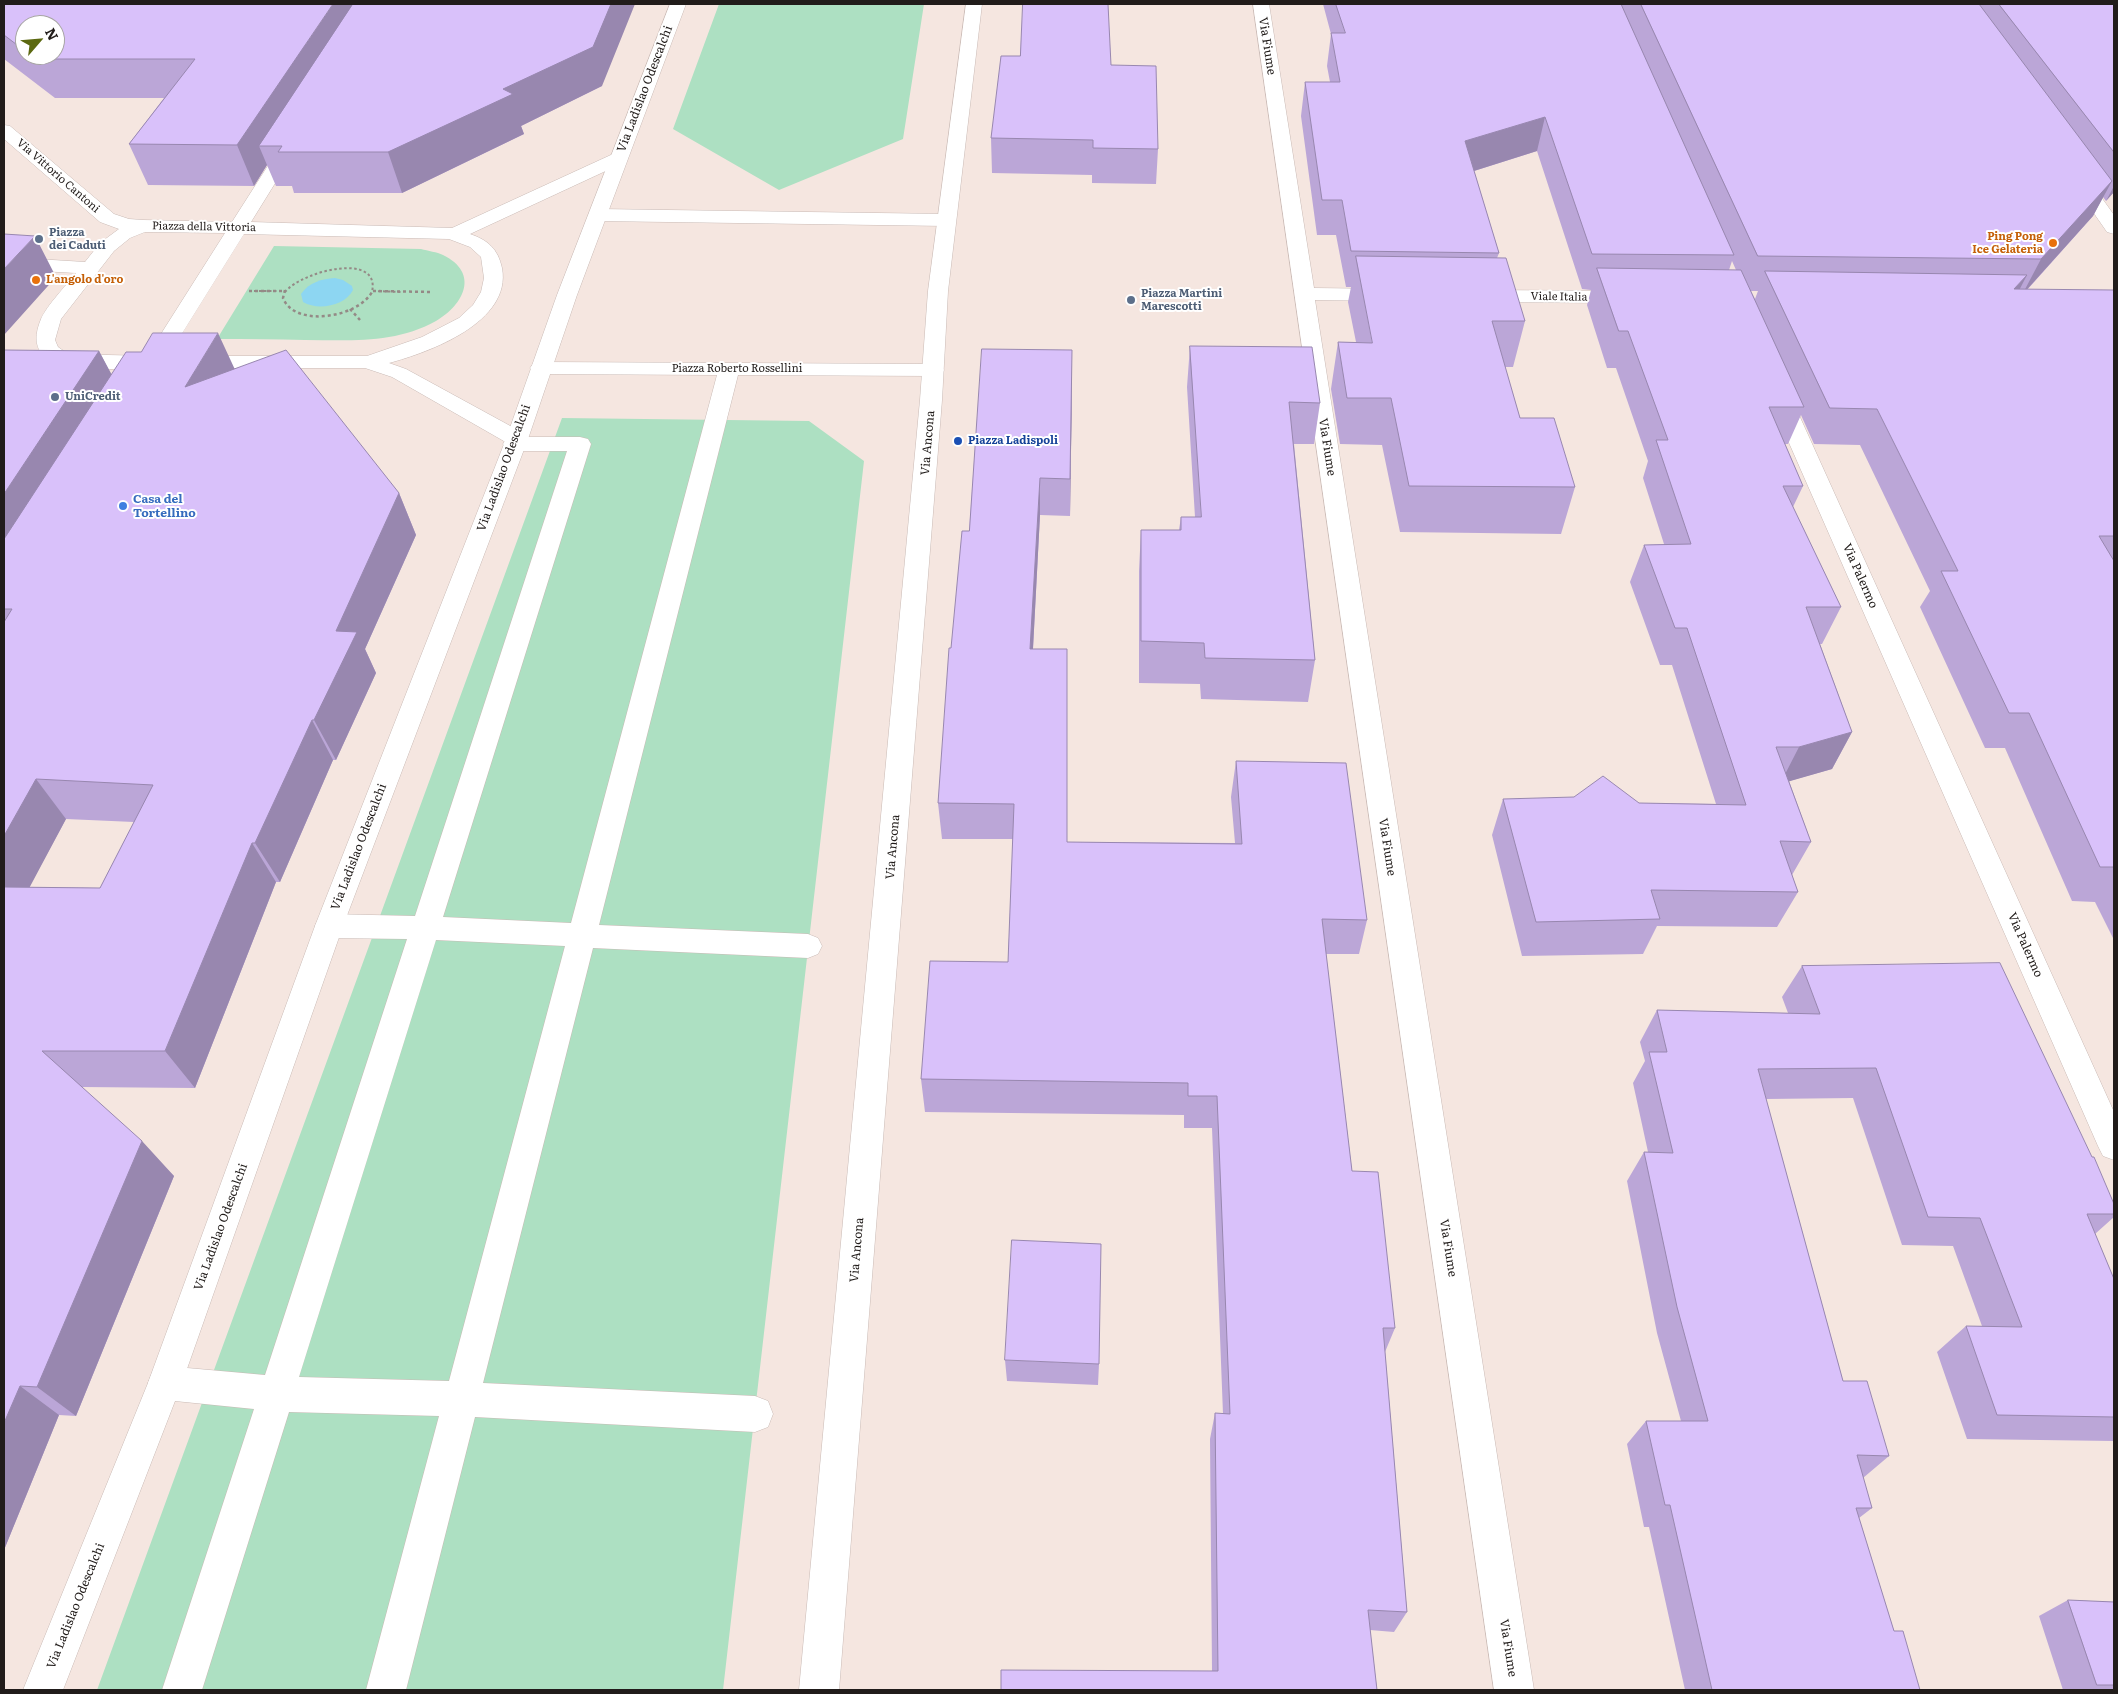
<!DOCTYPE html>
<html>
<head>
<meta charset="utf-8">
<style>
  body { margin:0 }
  #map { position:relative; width:2118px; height:1694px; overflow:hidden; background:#f5e6e0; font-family:Literata,serif }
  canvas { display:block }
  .frame { position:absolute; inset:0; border:5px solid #211c1a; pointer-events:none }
  .north { position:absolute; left:15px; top:15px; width:50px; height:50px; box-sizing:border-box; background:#fff; border:1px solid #a6a4a3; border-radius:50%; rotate:63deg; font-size:14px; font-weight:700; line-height:20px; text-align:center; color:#211c1a }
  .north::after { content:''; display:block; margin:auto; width:18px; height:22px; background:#5c6911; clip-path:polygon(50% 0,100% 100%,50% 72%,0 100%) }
</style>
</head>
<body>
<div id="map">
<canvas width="2118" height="1694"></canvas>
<div class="frame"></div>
<div class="north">N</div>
</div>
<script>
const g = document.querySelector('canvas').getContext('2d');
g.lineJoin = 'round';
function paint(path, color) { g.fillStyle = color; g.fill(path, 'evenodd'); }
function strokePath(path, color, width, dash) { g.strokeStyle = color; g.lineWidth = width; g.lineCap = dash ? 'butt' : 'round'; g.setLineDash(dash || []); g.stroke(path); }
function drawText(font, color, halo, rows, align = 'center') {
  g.font = font + ' Literata,serif'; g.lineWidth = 4; g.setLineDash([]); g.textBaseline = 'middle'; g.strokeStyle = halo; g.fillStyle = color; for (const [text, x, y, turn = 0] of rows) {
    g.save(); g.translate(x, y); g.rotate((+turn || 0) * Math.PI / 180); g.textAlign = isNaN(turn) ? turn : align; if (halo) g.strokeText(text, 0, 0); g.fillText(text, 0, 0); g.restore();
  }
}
const green = new Path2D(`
  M 719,4 L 924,4 L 903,139 L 779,190 L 673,129 Z
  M 274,246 L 421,249 C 428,251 437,252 443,255 C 480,273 464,305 436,321 C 395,344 350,340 305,340 C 276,339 247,339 217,339 Z
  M 562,418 L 809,421 L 864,461 L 723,1690 L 97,1690 Z`);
const water = new Path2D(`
  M 335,278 L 343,280 L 352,286 L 353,290 C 345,306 318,311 303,302 L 301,294 C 309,282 322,279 335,278 Z`);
const pathFar1 = new Path2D(`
  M 249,291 L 286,291
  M 373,291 L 403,292
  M 285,292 C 302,271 381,251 372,292`);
const path = new Path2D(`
  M 285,290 L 283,298 C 295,329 361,317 373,290
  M 249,291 L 286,291
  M 373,291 L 432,292
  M 350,309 L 360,320`);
const pedestrian = new Path2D(`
  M 598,209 L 947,214 L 954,216 L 956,220 L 954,224 L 947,226 L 598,221 L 591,219 L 589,215 L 591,211 Z
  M 540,362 L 934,364 L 941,366 L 944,370 L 941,374 L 934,376 L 738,375 L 599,925 L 808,934 L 818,938 L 822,946 L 818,954 L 808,958 L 593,948 L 483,1383 L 755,1396 L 768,1401 L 773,1414 L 768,1427 L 755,1432 L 475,1417 L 406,1690 L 366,1690 L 439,1416 L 289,1412 L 202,1690 L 162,1690 L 254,1409 L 165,1400 L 153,1395 L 148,1383 L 153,1371 L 165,1366 L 265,1375 L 407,939 L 329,938 L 319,934 L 315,926 L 319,918 L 329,914 L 415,916 L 567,451 L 514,451 L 506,449 L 503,444 L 506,439 L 514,437 L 580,437 L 588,439 L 591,444 L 443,917 L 571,923 L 717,375 L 540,374 L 533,372 L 530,368 L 533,364 ZM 436,940 L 565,946 L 449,1381 L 299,1377 Z`);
const minor = new Path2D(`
  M 1253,4 L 1269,4 L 1314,288 L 1388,289 L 1395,291 L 1398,295 L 1395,299 L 1388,301 L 1315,300 L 1534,1690 L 1494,1690 Z
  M 4,125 L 10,126 L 114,214 L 129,219 L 143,220 L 232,222 L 285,139 L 291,138 L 297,139 L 300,143 L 251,222 L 452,228 L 613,154 L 619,153 L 625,154 L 628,158 L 625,162 L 470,234 C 488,240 498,249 502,268 C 512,322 430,352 389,363 L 406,369 L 525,434 L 528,439 L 525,444 L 517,446 L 509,444 L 392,377 L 365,368 L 160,368 L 152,371 L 144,368 C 109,368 15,381 41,319 C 47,305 66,286 76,273 L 4,269 L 4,257 L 85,262 L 100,243 L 119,229 L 100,222 L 4,139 ZM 145,232 L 225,233 L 147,356 L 68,354 L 58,347 L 55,340 L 61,319 L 114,251 L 130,238 ZM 244,234 L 449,239 L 470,247 L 481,257 L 484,278 L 481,292 L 473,305 L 459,318 L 422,337 L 367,356 L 168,356 Z
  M 2077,171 L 2083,172 L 2114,215 L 2114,234 L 2107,232 L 2068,176 L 2071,172 Z
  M 1481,290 L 1628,291 L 1635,293 L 1638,297 L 1635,301 L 1628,303 L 1481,302 L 1474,300 L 1471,296 L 1474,292 Z
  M 1779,389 L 1787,390 L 1790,395 L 2114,1112 L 2114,1160 L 2103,1156 L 2098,1146 L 1768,395 L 1771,390 Z`);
const tertiary = new Path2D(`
  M 670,4 L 686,4 L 577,295 L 528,439 L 343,926 L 182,1383 L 63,1690 L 23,1690 L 148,1383 L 315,926 L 506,439 L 557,295 Z
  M 966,4 L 982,4 L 948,291 L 942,400 L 839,1690 L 799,1690 L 920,400 L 928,291 Z`);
const wall = new Path2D(`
  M 4,4 L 602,86 L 521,126 L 524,134 L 402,193 L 294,193 L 292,186 L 276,186 L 267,165 L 254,186 L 148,185 L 129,144 L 164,98 L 55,98 L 4,59 ZM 25,25 L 55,55 L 25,55 Z
  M 1323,4 L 2114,4 L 2114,192 L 2106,201 L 2103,197 L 2093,216 L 2027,290 L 2114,290 L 2114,940 L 2095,902 L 2072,901 L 2005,748 L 1985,748 L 1920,607 L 1930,591 L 1860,445 L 1814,444 L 1801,415 L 1788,444 L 1785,444 L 1803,486 L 1793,507 L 1841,607 L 1822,644 L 1820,644 L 1852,732 L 1832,769 L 1789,781 L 1811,842 L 1792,875 L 1798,892 L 1777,927 L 1657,926 L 1643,954 L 1522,956 L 1492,835 L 1503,799 L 1639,803 L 1716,804 L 1672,665 L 1660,665 L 1630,582 L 1644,545 L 1664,544 L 1643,478 L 1648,461 L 1616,368 L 1607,368 L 1587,305 L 1591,290 L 1582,289 L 1537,151 L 1474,171 L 1499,253 L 1497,258 L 1525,321 L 1513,367 L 1505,367 L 1520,418 L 1575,487 L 1561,534 L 1400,532 L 1382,445 L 1340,444 L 1331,389 L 1338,342 L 1356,342 L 1348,302 L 1351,287 L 1346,287 L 1336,235 L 1317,235 L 1301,116 L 1305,82 L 1330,82 L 1327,66 L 1331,34 ZM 1732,261 L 1736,270 L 1729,270 ZM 1751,291 L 1758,291 L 1755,299 Z
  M 1020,56 L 1111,65 L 1158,149 L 1156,184 L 1092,183 L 1092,175 L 992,173 L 991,138 Z
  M 1190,346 L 1320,403 L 1314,444 L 1294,444 L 1315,660 L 1308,702 L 1201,699 L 1200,684 L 1139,683 L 1139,571 L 1141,530 L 1179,530 L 1181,517 L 1195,517 L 1187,387 Z
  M 4,350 L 99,351 L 111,374 L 235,369 L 399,493 L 416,535 L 365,649 L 376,673 L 336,760 L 333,760 L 280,882 L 276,882 L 195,1088 L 82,1087 L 174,1176 L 76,1416 L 59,1415 L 4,1550 ZM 66,819 L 134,822 L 100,888 L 29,887 Z
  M 1072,386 L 1070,516 L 1040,515 L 1033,649 L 1067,842 L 1235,843 L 1231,797 L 1236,761 L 1367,920 L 1359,954 L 1326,954 L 1352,1171 L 1395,1328 L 1385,1352 L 1407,1612 L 1394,1632 L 1370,1630 L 1377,1690 L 1212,1671 L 1210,1439 L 1215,1413 L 1223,1414 L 1212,1128 L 1184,1128 L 1184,1115 L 925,1112 L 921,1079 L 1008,962 L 1013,839 L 942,839 L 938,803 L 951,648 L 969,531 Z
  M 1802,966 L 2114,1204 L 2114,1217 L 2095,1234 L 2114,1279 L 2114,1441 L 1967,1439 L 1937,1352 L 1966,1326 L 1982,1326 L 1953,1246 L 1902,1245 L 1853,1098 L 1766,1099 L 1843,1381 L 1889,1456 L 1863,1478 L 1872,1508 L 1859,1518 L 1894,1631 L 1920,1690 L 1685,1690 L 1649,1527 L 1644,1527 L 1627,1444 L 1646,1421 L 1681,1421 L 1657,1333 L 1627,1181 L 1644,1152 L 1648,1152 L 1633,1083 L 1645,1061 L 1640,1042 L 1657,1010 L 1788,1013 L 1782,997 Z
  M 1005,1360 L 1099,1364 L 1098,1385 L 1007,1381 Z
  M 2068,1600 L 2114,1602 L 2114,1690 L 2063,1690 L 2039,1616 Z`);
const shadedWall = new Path2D(`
  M 333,4 L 371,4 L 259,146 L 267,165 L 254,186 L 237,145 Z
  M 611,4 L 635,4 L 602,86 L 521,126 L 524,134 L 402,193 L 388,152 L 503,89 Z
  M 1545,117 L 1537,151 L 1458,176 L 1465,141 Z
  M 2112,181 L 2093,216 L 2022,295 L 2041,259 Z
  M 2114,186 L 2114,192 L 2106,201 Z
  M 35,236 L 56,277 L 4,335 L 4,269 Z
  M 2027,275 L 2009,310 L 2014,289 Z
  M 218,333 L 237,374 L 185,387 Z
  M 1072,350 L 1072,386 L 1070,516 L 1070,479 Z
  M 99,351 L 121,392 L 4,577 L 4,494 Z
  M 1040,478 L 1040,515 L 1031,686 L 1030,649 Z
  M 399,493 L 416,535 L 365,649 L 376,673 L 336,760 L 314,720 L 336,631 Z
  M 312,720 L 333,760 L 280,882 L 255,843 Z
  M 1852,732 L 1832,769 L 1780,784 L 1799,747 Z
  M 36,779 L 66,819 L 9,926 L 4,920 L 4,836 Z
  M 252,843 L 276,882 L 195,1088 L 165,1051 Z
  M 142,1141 L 174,1176 L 76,1416 L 37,1387 Z
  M 20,1386 L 59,1415 L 4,1550 L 4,1423 Z`);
const building = new Path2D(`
  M 4,4 L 333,4 L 237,145 L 129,144 L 195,59 L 35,59 L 30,55 L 55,55 L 55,25 L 25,25 L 25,51 L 4,35 Z
  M 353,4 L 611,4 L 593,47 L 503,89 L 513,94 L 388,152 L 278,152 L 282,146 L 259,146 Z
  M 1023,4 L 1108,4 L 1111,65 L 1156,66 L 1158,149 L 1093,148 L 1093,140 L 991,138 L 1001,56 L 1020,56 Z
  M 1336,4 L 1621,4 L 1734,255 L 1592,254 L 1545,117 L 1465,141 L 1499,253 L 1351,251 L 1342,200 L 1322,200 L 1305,82 L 1340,82 L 1331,33 L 1345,33 Z
  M 1641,4 L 1979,4 L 2112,181 L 2041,259 L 1758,256 Z
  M 1999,4 L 2114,4 L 2114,152 Z
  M 4,234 L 35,236 L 4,269 Z
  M 1356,256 L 1506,258 L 1525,321 L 1492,321 L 1520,418 L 1554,418 L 1575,487 L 1409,486 L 1391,398 L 1347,398 L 1338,342 L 1372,343 Z
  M 1597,268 L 1741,270 L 1804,407 L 1769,407 L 1803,486 L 1783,486 L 1841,607 L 1806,607 L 1852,732 L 1799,747 L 1776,747 L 1811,842 L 1780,841 L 1798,892 L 1651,890 L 1660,919 L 1536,922 L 1503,799 L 1574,797 L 1603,776 L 1639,803 L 1746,805 L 1687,628 L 1675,628 L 1644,545 L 1691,544 L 1656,440 L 1668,440 L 1628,331 L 1619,331 Z
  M 1765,271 L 2027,275 L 2014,289 L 2114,290 L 2114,536 L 2099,536 L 2114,561 L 2114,867 L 2100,867 L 2029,713 L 2009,713 L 1941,571 L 1958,571 L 1877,409 L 1830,408 Z
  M 153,333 L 218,333 L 185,387 L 286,350 L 399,493 L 336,631 L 357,632 L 314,720 L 312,720 L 255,843 L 252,843 L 165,1051 L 42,1051 L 142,1141 L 37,1387 L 20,1386 L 4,1423 L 4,887 L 100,888 L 153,785 L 36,779 L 4,836 L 4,622 L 12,609 L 4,609 L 4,539 L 126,352 L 141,352 Z
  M 1190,346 L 1312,347 L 1320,403 L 1289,402 L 1315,660 L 1205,658 L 1204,643 L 1141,641 L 1141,530 L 1181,530 L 1181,517 L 1201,517 Z
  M 982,349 L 1072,350 L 1070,479 L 1040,478 L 1030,649 L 1067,649 L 1067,842 L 1242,844 L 1236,761 L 1346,763 L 1367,920 L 1322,919 L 1352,1171 L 1378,1172 L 1395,1328 L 1383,1328 L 1407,1612 L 1368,1610 L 1377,1690 L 1001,1690 L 1001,1670 L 1218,1671 L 1215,1413 L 1230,1414 L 1217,1096 L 1188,1096 L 1188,1083 L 921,1079 L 930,961 L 1008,962 L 1014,804 L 938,803 L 949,648 L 951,648 L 962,531 L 969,531 Z
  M 4,350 L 99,351 L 4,494 Z
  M 2000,963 L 2092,1157 L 2094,1157 L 2114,1204 L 2114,1214 L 2087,1214 L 2114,1279 L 2114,1417 L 1997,1415 L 1966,1326 L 2022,1327 L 1980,1218 L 1928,1217 L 1876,1068 L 1758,1069 L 1843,1381 L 1867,1381 L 1889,1456 L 1857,1455 L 1872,1508 L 1856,1508 L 1894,1631 L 1903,1631 L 1920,1690 L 1712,1690 L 1670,1505 L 1665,1505 L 1646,1421 L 1708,1421 L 1677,1307 L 1644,1152 L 1673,1153 L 1649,1052 L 1667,1052 L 1657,1010 L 1820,1014 L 1802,966 Z
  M 1012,1240 L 1101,1244 L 1099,1364 L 1005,1360 Z
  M 2068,1600 L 2114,1602 L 2114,1685 L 2097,1685 Z`);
const markers = [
  [39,239,5,"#5c6f8a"],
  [2053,243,5,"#e8710a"],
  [36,280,5,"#e8710a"],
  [1131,300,5,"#5c6f8a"],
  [55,397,5,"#5c6f8a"],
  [958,441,5,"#1a4fb4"],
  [123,506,5,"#3f7fe0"]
];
const farStreetnames = [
  ["Via Vittorio Cantoni",58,176,41],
  ["Piazza della Vittoria",204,227,1],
  ["Viale Italia",1559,297,1],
  ["Piazza Roberto Rossellini",737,369]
];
const farServicenames = [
  ["Piazza",49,233],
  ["dei Caduti",49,246],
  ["Piazza Martini",1141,294],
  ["Marescotti",1141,307],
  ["UniCredit",65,397]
];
const farFoodnames = [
  ["Ping Pong",2043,237],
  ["Ice Gelateria",2043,250],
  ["L'angolo d'oro",46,280,"left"]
];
const farTransitnames = [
  ["Piazza Ladispoli",968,441]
];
const streetNames = [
  ["Via Fiume",1267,46,81],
  ["Via Ladislao Odescalchi",645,89,-69],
  ["Via Ancona",928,443,-85],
  ["Via Fiume",1327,447,81],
  ["Via Ladislao Odescalchi",504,468,-70],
  ["Via Palermo",1860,576,66],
  ["Via Ladislao Odescalchi",359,847,-69],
  ["Via Ancona",893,847,-85],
  ["Via Fiume",1387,847,81],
  ["Via Palermo",2025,945,66],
  ["Via Ladislao Odescalchi",221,1227,-70],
  ["Via Fiume",1448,1248,81],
  ["Via Ancona",857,1250,-85],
  ["Via Ladislao Odescalchi",76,1606,-68],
  ["Via Fiume",1508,1648,81]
];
const shopNames = [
  ["Casa del",133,499],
  ["Tortellino",133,513]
];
paint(green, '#ade0c2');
paint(water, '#8dd6f2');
strokePath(pedestrian, '#c9bab5', 1);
strokePath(minor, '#c9bab5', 1);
strokePath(tertiary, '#c9bab5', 1);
strokePath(pathFar1, '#948a86', 2, [2.5, 2.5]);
strokePath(path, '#948a86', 2.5, [3, 3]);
paint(pedestrian, '#fff');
paint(minor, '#fff');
paint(tertiary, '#fff');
paint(wall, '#bba6d7');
paint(shadedWall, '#9887af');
paint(building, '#d9c1fa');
strokePath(building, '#9887af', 1);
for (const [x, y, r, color] of markers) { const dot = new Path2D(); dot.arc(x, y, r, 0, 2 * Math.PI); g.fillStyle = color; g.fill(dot); strokePath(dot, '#fff', 2); }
drawText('11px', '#211c1a', '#fff', farStreetnames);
drawText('bold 11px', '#4e5e75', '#fff', farServicenames, 'left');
drawText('bold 11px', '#c56008', '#fff', farFoodnames, 'right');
drawText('bold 11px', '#164399', '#fff', farTransitnames, 'left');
drawText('12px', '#211c1a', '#fff', streetNames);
drawText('bold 12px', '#366cbe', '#fff', shopNames, 'left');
</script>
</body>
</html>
